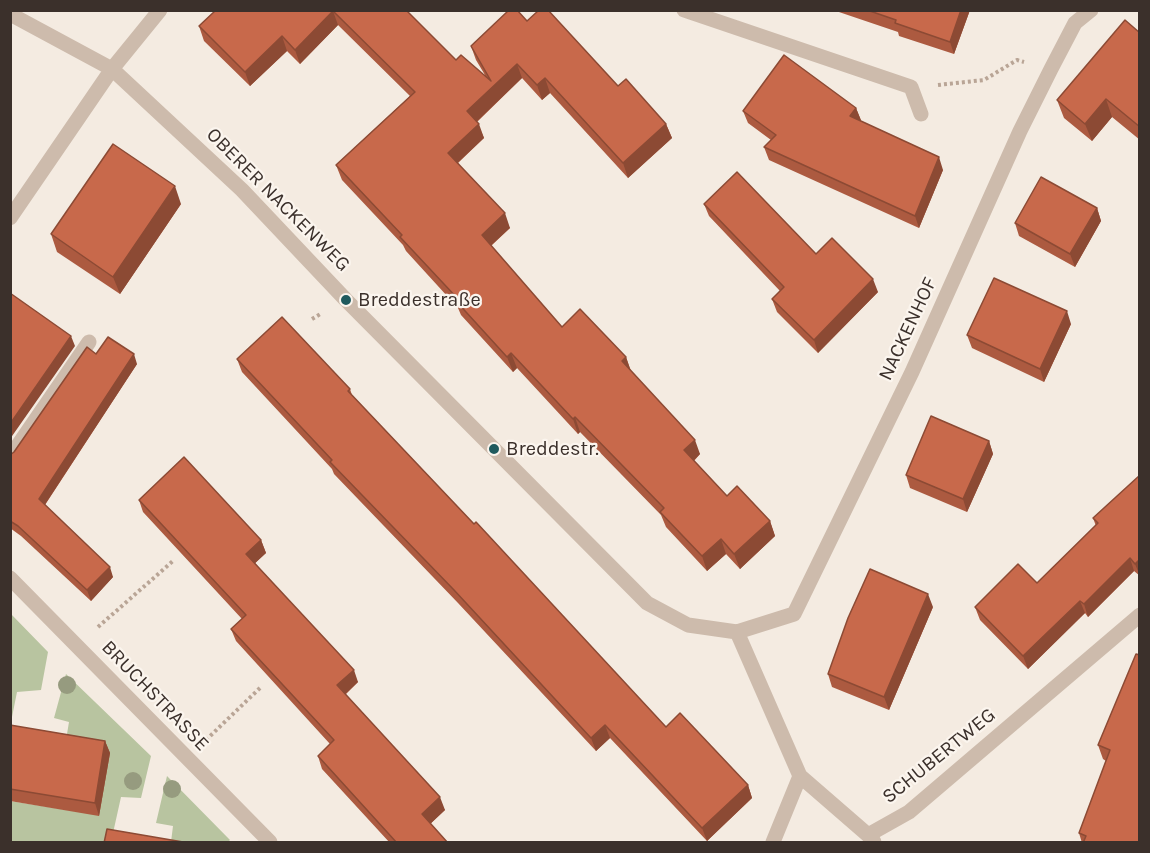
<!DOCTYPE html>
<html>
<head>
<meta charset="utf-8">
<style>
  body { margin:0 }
  #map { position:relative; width:1150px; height:853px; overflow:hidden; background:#f4ebe1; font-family:Karla,sans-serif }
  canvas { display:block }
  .frame { position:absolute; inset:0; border:12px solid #3b302b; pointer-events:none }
</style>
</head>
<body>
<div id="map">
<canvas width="1150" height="853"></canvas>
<div class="frame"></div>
</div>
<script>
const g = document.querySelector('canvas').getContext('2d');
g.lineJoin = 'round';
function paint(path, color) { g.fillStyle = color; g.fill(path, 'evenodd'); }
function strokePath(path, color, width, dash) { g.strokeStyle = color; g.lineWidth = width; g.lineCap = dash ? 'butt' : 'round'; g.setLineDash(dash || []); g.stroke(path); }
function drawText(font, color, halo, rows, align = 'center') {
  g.font = font + ' Karla,sans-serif'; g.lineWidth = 4.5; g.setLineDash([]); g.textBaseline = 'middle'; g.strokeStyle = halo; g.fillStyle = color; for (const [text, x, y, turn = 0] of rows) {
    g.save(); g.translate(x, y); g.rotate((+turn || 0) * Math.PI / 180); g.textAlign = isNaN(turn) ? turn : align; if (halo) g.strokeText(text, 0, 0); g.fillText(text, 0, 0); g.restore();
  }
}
const green = new Path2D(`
  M 11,614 L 48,652 L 41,690 L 17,692 L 11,722 Z
  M 66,674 L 151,756 L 141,798 L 121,797 L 111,842 L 11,842 L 10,801 L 99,815 L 65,746 L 69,722 L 54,718 Z
  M 167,776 L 230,840 L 228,842 L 171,842 L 173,826 L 156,823 Z`);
const path = new Path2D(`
  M 938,85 L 984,80 L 1017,60 L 1024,62
  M 312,319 L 322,313
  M 98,627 L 173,561
  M 206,740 L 262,686`);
const lane = new Path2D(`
  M 10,457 L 89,342`);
const street = new Path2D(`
  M 684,10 L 911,87 L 921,114
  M 10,14 L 112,69 L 242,190 L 346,300 L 647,603 L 688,625 L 737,632 L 794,614 L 912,372 L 1020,131 L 1051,69 L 1075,23 L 1091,10
  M 10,218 L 112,69 L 160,10
  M 10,578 L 270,842
  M 737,632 L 800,776 L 868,835 L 874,842
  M 868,835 L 909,812 L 1140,615
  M 773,842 L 800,776`);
const trees = [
  [67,685],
  [133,781],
  [172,789]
];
const wall = new Path2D(`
  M 216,10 L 406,10 L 456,60 L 485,75 L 476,60 L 471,46 L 527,21 L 618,86 L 666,124 L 672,138 L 628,178 L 550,93 L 542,100 L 522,78 L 477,122 L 484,138 L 458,163 L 510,228 L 491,246 L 562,327 L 626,357 L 631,371 L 700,454 L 694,461 L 727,496 L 770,521 L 775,536 L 740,569 L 726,554 L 707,571 L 666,527 L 661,515 L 580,432 L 578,434 L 517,368 L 513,372 L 461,315 L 458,308 L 406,251 L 403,245 L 342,180 L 336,165 L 410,96 L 338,25 L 300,64 L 287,51 L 250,86 L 204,41 L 199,26 Z
  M 833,10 L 970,10 L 954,54 L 899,36 L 898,32 Z
  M 1140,33 L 1140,140 L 1112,117 L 1092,141 L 1064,118 L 1057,100 Z
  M 856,108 L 861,121 L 943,170 L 919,228 L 769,160 L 764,147 L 771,140 L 748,123 L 743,111 Z
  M 181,204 L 120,294 L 57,252 L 51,234 Z
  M 704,204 L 816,254 L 878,292 L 818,353 L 777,312 L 772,299 L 780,291 L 709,216 Z
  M 1097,208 L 1101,221 L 1075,267 L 1019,236 L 1015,223 Z
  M 1071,324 L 1044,382 L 972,348 L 967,335 Z
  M 96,354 L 137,364 L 45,505 L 113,577 L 91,601 L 21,536 L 10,528 L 10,455 L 14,452 Z
  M 237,359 L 350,389 L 352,395 L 666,727 L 748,785 L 752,798 L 707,841 L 610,738 L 596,751 L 458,603 L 334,474 L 332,469 L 242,372 Z
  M 989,441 L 993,454 L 967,512 L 910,488 L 906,475 Z
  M 1140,475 L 1140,576 L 1134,571 L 1088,617 L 1085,613 L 1028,669 L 980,620 L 975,607 L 1037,583 L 1096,526 L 1093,518 Z
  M 139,500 L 261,540 L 266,553 L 255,563 L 358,682 L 345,695 L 445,810 L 430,824 L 448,843 L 390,843 L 322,769 L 318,756 L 330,744 L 236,641 L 231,629 L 242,619 L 143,512 Z
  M 933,607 L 889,710 L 832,687 L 828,674 Z
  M 1140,655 L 1140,843 L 1082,843 L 1079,833 L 1106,761 L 1103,759 L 1098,745 Z
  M 10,725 L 105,741 L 110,753 L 99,816 L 10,801 Z`);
const shadedWall = new Path2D(`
  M 961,10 L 970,10 L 954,54 L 950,42 Z
  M 333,11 L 338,25 L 300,64 L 295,50 Z
  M 282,36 L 287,51 L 250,86 L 245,72 Z
  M 517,64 L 522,78 L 472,126 L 467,111 Z
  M 545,78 L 550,93 L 542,100 L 537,85 Z
  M 1106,99 L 1112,117 L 1092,141 L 1085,124 Z
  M 856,108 L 861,120 L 855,129 L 850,116 Z
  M 479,124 L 484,138 L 453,167 L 448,153 Z
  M 666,124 L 672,138 L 628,178 L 623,163 Z
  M 939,157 L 943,170 L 919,228 L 915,216 Z
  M 175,186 L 181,204 L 120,294 L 113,277 Z
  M 1097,208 L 1101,221 L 1075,267 L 1070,254 Z
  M 505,213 L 510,228 L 487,249 L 482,235 Z
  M 873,279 L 878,292 L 818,353 L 814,340 Z
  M 1067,311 L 1071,324 L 1044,382 L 1040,369 Z
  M 71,336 L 75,346 L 10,439 L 10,424 Z
  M 511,353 L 517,368 L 513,372 L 507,357 Z
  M 134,354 L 137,364 L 42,509 L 39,499 Z
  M 626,357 L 631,372 L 622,361 Z
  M 575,417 L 580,432 L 578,434 L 573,419 Z
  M 695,440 L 700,454 L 689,465 L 684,450 Z
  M 989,441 L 993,454 L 967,512 L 963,499 Z
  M 770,521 L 775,536 L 740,569 L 734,554 Z
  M 721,539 L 726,554 L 707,571 L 702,556 Z
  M 261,540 L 266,553 L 251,567 L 246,554 Z
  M 1130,558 L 1134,571 L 1088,617 L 1084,604 Z
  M 1140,559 L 1140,576 L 1135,564 Z
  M 110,567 L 113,577 L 91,601 L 87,590 Z
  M 928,594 L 933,607 L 889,710 L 884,697 Z
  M 1080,601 L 1085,613 L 1028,669 L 1023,656 Z
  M 354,670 L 358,682 L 341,698 L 337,685 Z
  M 605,725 L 610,738 L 596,751 L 591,738 Z
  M 105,741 L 110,753 L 99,816 L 95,803 Z
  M 748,785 L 752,798 L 707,841 L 702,828 Z
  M 440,797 L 445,810 L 427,827 L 422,814 Z`);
const building = new Path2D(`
  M 216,10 L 406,10 L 456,60 L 461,55 L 491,81 L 471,46 L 509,10 L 517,10 L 527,21 L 539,10 L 548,10 L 618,86 L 626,79 L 666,124 L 623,163 L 545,78 L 537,85 L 517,64 L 467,111 L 479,124 L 448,153 L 505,213 L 482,235 L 562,327 L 580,309 L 626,357 L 622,361 L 695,440 L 684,450 L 727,496 L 737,486 L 770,521 L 734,554 L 721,539 L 702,556 L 660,512 L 664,508 L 575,417 L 573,419 L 511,353 L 507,357 L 456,301 L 458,299 L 400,237 L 402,235 L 336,165 L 415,92 L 333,11 L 295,50 L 282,36 L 245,72 L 199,26 Z
  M 867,10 L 961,10 L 950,42 L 895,23 L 896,20 Z
  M 1125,20 L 1140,33 L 1140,127 L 1106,99 L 1085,124 L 1057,100 Z
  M 784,55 L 856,108 L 850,116 L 939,157 L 915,216 L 764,147 L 776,135 L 743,111 Z
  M 113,144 L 175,186 L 113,277 L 51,234 Z
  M 737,172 L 816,254 L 832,238 L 873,279 L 814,340 L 772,299 L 784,287 L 704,204 Z
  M 1041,177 L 1097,208 L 1070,254 L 1015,223 Z
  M 994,278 L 1067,311 L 1040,369 L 967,335 Z
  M 10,293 L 71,336 L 10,424 Z
  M 282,317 L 350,389 L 348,391 L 474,524 L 476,522 L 666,727 L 680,713 L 748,785 L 702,828 L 605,725 L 591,738 L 454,590 L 330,462 L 332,460 L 237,359 Z
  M 108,337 L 134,354 L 39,499 L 110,567 L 87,590 L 18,526 L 10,521 L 10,455 L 14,452 L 87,347 L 96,354 Z
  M 931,416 L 989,441 L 963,499 L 906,475 Z
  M 184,457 L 261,540 L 246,554 L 354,670 L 337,685 L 440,797 L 422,814 L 448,843 L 397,843 L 318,756 L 334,740 L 231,629 L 246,615 L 139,500 Z
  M 1140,475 L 1140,559 L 1135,564 L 1130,558 L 1084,604 L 1080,601 L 1023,656 L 975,607 L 1018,564 L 1037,583 L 1098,523 L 1093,518 Z
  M 870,569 L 928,594 L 884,697 L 828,674 L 848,618 Z
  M 1136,654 L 1140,655 L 1140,843 L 1083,843 L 1086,836 L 1079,833 L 1110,750 L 1098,745 Z
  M 10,725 L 105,741 L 95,803 L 10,789 Z
  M 107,829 L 189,843 L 104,843 Z`);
const markers = [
  [346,300,6,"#1f5a5e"],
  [494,449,6,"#1f5a5e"]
];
const streetNames = [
  ["OBERER NACKENWEG",278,200,45],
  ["NACKENHOF",908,329,-65],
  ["BRUCHSTRASSE",155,696,46],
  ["SCHUBERTWEG",939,756,-39]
];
const poiNames = [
  ["Breddestraße",358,300],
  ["Breddestr.",506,449]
];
paint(green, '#b8c4a0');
strokePath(path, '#b9a596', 4, [3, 3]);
strokePath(lane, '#cdbbac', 15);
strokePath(street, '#cdbbac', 15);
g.fillStyle = '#969b7f';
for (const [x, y] of trees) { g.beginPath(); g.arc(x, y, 9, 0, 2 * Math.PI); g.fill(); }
paint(wall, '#ac5a40');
paint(shadedWall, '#8c4a34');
paint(building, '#c8694b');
strokePath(building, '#8c4a34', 1.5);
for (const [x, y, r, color] of markers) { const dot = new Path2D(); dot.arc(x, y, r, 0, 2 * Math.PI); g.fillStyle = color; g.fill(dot); strokePath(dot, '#fbf5ee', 2); }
drawText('20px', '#3b302b', '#fbf5ee', streetNames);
drawText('20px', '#3b302b', '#fbf5ee', poiNames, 'left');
</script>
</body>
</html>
